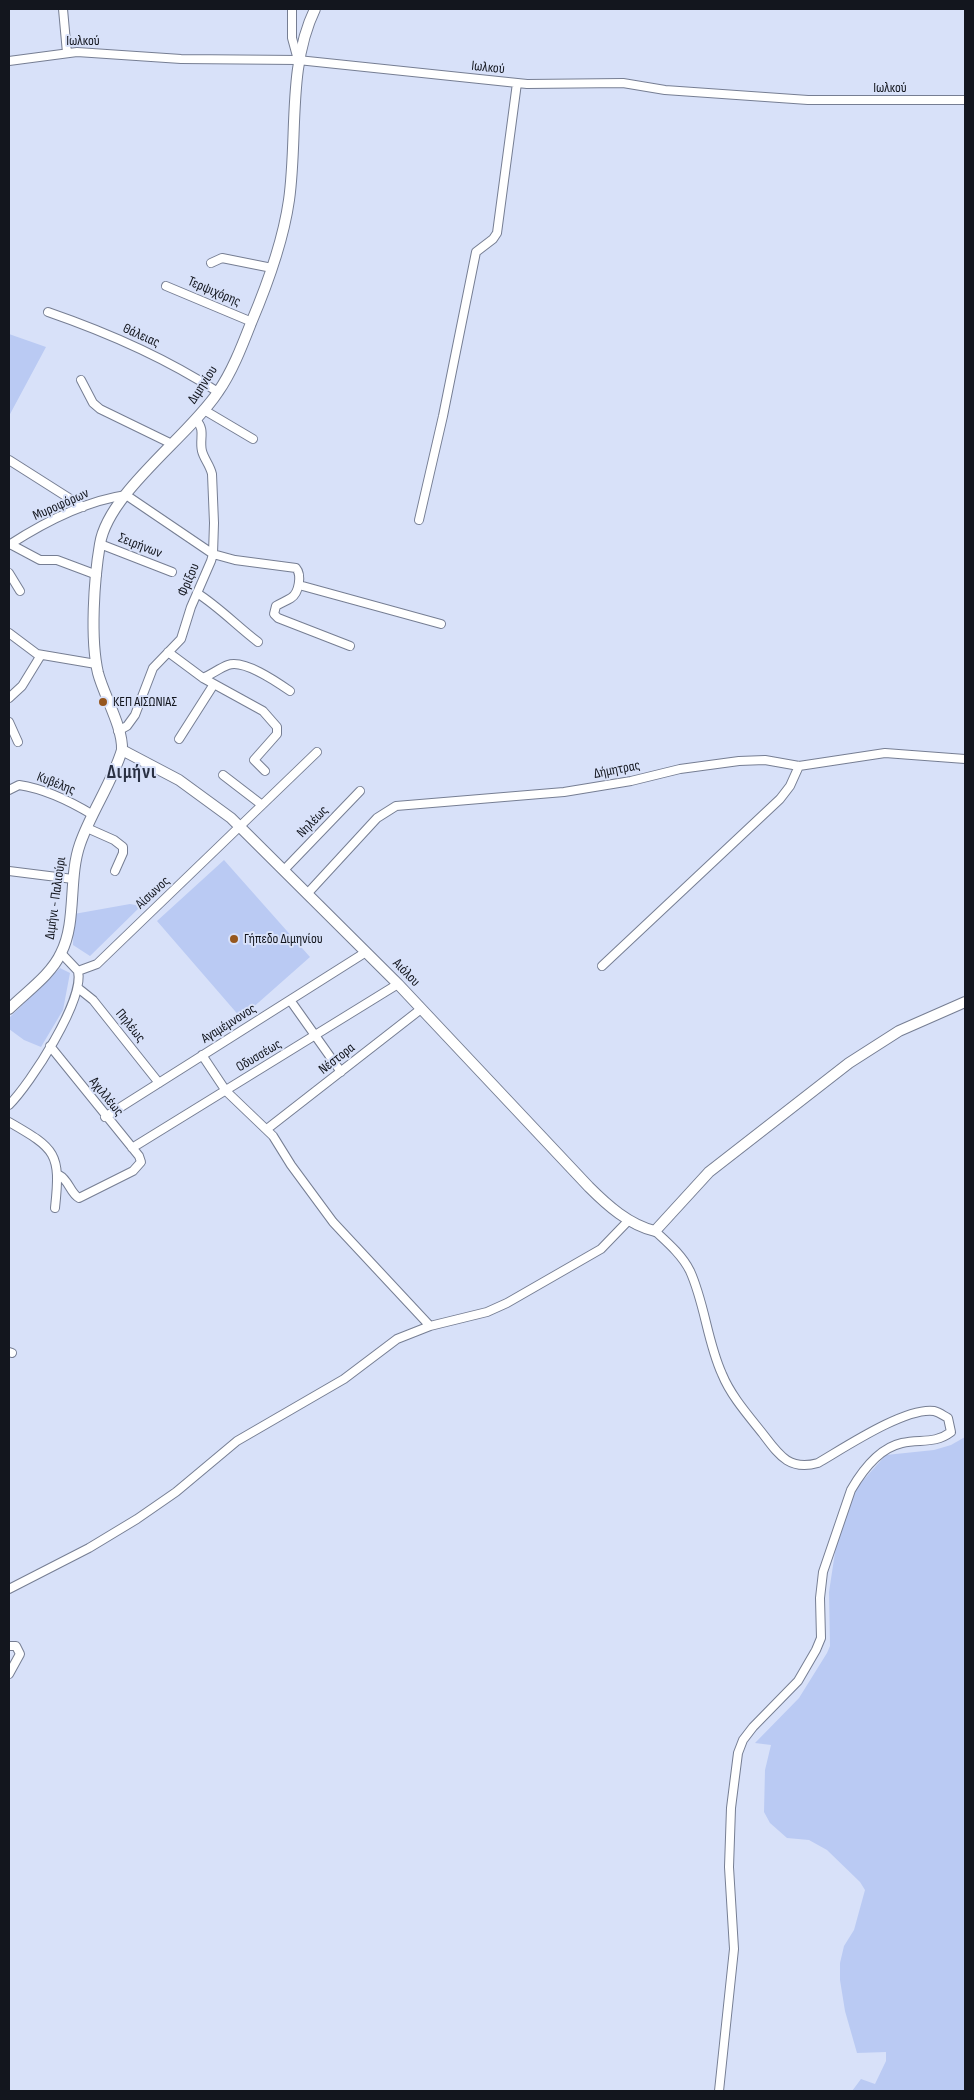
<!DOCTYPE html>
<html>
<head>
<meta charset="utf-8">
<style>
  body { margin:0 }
  #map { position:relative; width:974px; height:2100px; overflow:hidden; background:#d8e1f9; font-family:"Sofia Sans Condensed",sans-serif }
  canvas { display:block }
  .frame { position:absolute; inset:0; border:10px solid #13161e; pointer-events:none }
</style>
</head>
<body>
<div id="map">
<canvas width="974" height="2100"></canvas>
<div class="frame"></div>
</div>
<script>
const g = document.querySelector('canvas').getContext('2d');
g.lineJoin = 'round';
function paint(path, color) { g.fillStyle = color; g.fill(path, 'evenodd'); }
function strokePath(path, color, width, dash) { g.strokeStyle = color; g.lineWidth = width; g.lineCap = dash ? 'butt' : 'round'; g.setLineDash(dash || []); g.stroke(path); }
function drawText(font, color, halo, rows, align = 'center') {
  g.font = font + ' "Sofia Sans Condensed",sans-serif'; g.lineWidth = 4; g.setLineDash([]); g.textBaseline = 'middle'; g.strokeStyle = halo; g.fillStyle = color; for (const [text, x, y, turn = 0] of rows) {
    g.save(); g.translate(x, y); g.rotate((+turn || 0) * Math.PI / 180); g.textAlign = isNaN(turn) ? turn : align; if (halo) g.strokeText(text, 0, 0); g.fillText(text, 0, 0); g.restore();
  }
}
const green = new Path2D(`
  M 9,334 L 46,347 L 9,416 Z
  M 224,860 L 310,957 L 241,1018 L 157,921 Z
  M 130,904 L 141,906 L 90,956 L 73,945 L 74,914 Z
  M 60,968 L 70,973 L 63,1010 L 41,1047 L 24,1040 L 9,1029 L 9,1018 Z
  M 965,1437 L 965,2091 L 852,2091 L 861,2079 L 875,2084 L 886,2061 L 886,2052 L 857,2053 L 845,2011 L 840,1980 L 840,1963 L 844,1946 L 854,1930 L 865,1890 L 860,1882 L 827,1850 L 809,1840 L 787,1838 L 770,1823 L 764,1812 L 765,1770 L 771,1745 L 755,1743 L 799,1698 L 827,1653 L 830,1646 L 829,1592 L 836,1546 L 856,1488 L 886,1455 L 934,1450 L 951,1445 Z`);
const street = new Path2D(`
  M 63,9 L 67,53
  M 292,9 L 292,38 L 298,60
  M 9,61 L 77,52 L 181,59 L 298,60 L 527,84 L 623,83 L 665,90 L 808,100 L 965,100
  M 211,263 L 222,258 L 272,268
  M 166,286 L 252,322
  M 48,312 C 109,333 164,357 218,392
  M 81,380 L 93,403 L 100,409 L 172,444
  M 204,410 L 253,439
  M 9,460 L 83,507
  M 419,520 L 443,416 L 476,252 L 493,239 L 497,233 L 517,83
  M 10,544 L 40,560 L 57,560 L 97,575
  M 100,544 L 172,572
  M 9,545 C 43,523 85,501 126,495 L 213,554 L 235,560 L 296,568 C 302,575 299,593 291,598 C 286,601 281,603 276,606 L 274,614 L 278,618 L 350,646
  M 9,573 L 20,591
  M 299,585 L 441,624
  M 197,593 C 219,607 237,626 258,642
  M 9,633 L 37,654 L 96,664
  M 168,652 L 203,678 L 263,711 L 277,727 L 277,734 L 254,760 L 265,771
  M 203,678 C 212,674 220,668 228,665 C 244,659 277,682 290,691
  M 9,698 L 22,686 L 41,655
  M 9,722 L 18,742
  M 118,731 L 127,726 L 135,715 L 153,668 L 181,639 L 191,607 L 211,561 L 213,554 L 214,523 L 212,474 C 210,465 204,459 202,451 C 199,439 206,430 196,420
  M 179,739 L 214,684
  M 223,775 L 262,805
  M 9,790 L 19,785 C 46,789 70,801 93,815
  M 87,828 L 114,840 L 123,847 L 123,853 L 115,871
  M 284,870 L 360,791
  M 9,871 L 73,879
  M 307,894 L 377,818 L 396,806 L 564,792 L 631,781 L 680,769 L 739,761 L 765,760 L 799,766 L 885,753 L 965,759
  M 602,966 L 780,799 L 790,786 L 799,766
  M 78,971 L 97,964 L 317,752
  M 78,988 L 93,1000 L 159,1083
  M 290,1000 L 341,1072
  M 50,1046 L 139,1156 L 141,1162 L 133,1171 L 79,1198 C 70,1193 69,1180 59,1175
  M 202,1055 L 226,1091 L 273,1136 L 291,1165 L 333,1222 L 430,1326
  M 9,1105 C 30,1084 85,1000 78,971 L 61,953
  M 105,1117 L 366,952
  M 9,1122 C 56,1149 61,1153 55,1208
  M 267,1129 L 421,1009
  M 132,1148 L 398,984
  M 655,1231 C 668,1243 682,1255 690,1271 C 705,1304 707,1341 722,1374 C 731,1396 748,1415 763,1434 C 779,1455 789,1471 818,1463 C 844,1448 905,1407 934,1411 C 939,1412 944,1416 948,1418 L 951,1432 C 935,1444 921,1439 902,1443 C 879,1448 862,1471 851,1490 L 823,1572 L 820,1598 L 821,1638 L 816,1650 L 798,1681 L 753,1727 L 743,1740 L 738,1753 L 731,1808 L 729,1867 L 734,1949 L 719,2091
  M 9,1352 L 12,1353
  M 9,1589 L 89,1548 L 137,1519 L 176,1492 L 237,1441 L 344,1379 L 397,1339 L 430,1326 L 487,1312 L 507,1303 L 601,1249 L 629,1220
  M 9,1646 L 16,1646 L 20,1654 L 9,1674`);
const secondary = new Path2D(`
  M 122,750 L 179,780 L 231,818 L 398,984 L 589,1187 C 607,1205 629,1225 655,1231 L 709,1172 L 849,1063 L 899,1031 L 965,1002
  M 9,1009 C 26,992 51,975 61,953 C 77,922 68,878 80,844 C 91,812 112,783 122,750 C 123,727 104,696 98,673 C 90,639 94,579 100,544 C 108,493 189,436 218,392 C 232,372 242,346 251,323 C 268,283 283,242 289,200 C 298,136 287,67 315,9`);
const markers = [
  [103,702,5,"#96571e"],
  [234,939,5,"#96571e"]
];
const streetNames = [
  ["Ιωλκού",83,41],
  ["Ιωλκού",488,68,6],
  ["Ιωλκού",890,88],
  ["Τερψιχόρης",214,292,23],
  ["Θάλειας",141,336,24],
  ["Διμηνίου",203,385,-57],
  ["Μυροφόρων",61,505,-24],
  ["Σειρήνων",140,546,21],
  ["Φρίξου",189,580,-67],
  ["Δήμητρας",617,770,-11],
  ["Κυβέλης",56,784,21],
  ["Νηλέως",313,822,-46],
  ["Αίσωνος",153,893,-43],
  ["Διμήνι - Παλιούρι",56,898,-82],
  ["Αιόλου",406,973,46],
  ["Αγαμέμνονος",229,1024,-32],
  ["Πηλέως",130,1026,51],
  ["Οδυσσέως",259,1056,-31],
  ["Νέστορα",337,1059,-38],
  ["Αχιλλέως",106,1097,51]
];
const poiNames = [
  ["ΚΕΠ ΑΙΣΩΝΙΑΣ",113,702],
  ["Γήπεδο Διμηνίου",244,939]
];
const districtNames = [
  ["Διμήνι",132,773]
];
paint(green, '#bacaf3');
strokePath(street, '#767e93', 10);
strokePath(secondary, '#767e93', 12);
strokePath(street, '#fff', 8);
strokePath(secondary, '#fff', 10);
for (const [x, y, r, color] of markers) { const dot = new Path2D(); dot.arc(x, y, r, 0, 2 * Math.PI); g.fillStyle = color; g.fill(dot); strokePath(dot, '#d8e1f9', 2); }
drawText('14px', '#13161e', '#d8e1f9', streetNames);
drawText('14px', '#13161e', '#d8e1f9', poiNames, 'left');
g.letterSpacing = '1px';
drawText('bold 19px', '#2a3143', '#d8e1f9', districtNames);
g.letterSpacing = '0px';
</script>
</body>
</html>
